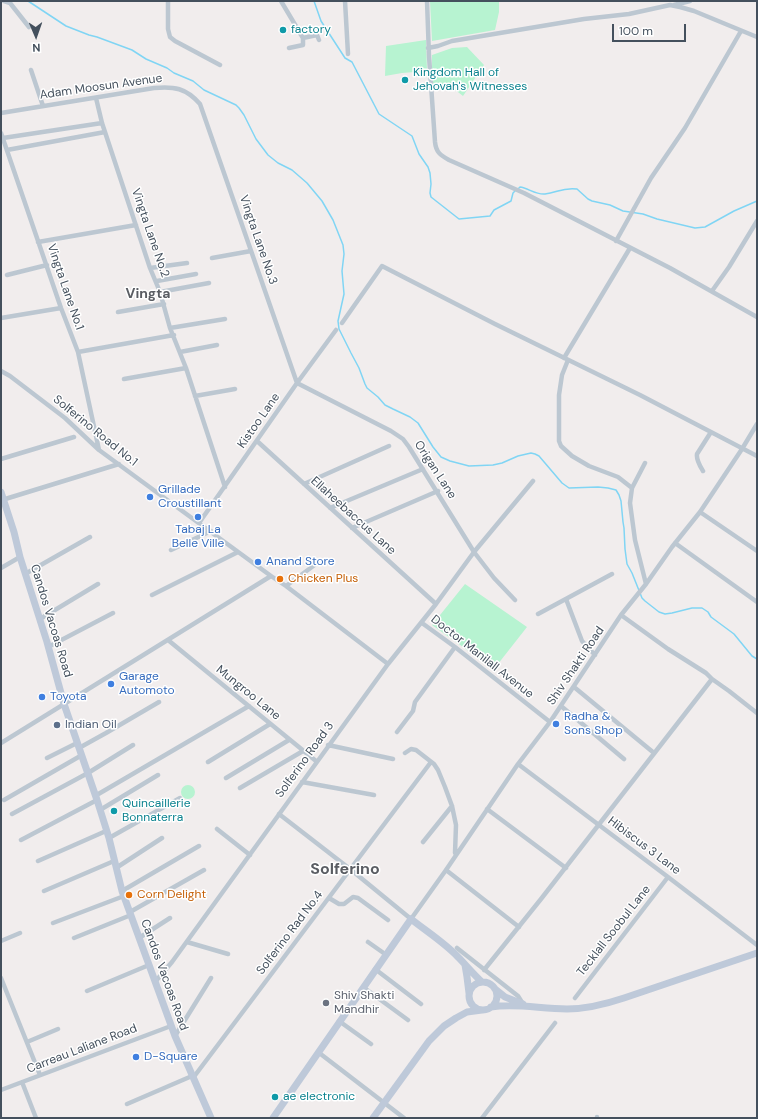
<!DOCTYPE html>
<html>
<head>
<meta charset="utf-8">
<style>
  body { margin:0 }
  #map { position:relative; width:758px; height:1119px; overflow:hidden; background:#f1eded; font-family:"DM Sans",sans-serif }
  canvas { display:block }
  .frame { position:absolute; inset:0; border:2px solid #44505d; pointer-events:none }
  .north { position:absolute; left:16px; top:16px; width:40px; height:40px; -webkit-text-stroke:3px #fff; paint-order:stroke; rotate:178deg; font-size:11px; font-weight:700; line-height:16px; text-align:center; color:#44505d }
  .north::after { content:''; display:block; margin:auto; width:14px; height:18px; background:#44505d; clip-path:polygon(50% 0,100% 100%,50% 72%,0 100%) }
  .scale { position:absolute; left:612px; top:24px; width:74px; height:18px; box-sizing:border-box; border:2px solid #44505d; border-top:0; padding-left:5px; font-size:12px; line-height:14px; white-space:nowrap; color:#44505d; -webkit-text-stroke:3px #fff; paint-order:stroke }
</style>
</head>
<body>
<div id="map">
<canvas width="758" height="1119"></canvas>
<div class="frame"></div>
<div class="north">N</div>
<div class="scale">100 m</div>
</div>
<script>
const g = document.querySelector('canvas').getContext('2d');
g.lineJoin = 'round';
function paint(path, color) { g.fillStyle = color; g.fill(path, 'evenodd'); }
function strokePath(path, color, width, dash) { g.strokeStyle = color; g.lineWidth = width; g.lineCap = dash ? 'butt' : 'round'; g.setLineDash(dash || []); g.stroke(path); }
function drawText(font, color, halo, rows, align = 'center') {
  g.font = font + ' "DM Sans",sans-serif'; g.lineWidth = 3; g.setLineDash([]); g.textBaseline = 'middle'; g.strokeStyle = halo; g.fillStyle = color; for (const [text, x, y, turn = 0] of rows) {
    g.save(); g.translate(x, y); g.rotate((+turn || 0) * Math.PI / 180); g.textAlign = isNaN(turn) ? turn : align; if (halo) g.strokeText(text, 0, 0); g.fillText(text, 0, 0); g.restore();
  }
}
const green = new Path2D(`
  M 430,1 L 499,1 L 499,12 L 495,30 L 432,41 Z
  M 426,40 L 427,71 L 402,73 L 385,76 L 386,46 Z
  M 467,47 L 484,65 L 463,96 L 449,85 L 432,85 L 432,55 L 452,48 Z
  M 465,584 L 527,627 L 494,669 L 432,625 Z
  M181 792a7 7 0 1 1 14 0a7 7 0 1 1-14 0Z`);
const stream = new Path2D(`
  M 28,1 L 66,26 L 89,35 L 97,37 L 132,50 L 146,59 L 167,68 L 174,73 L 193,81 L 204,90 L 236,105 L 239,108 L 244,115 L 256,139 L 268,155 L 278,163 L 292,170 L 307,183 L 322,201 L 333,220 L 343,245 L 344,254 L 342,271 L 344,294 L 338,321 L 339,329 L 351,353 L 359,368 L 365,384 L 367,388 L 378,397 L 385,405 L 393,409 L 410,417 L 418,423 L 433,447 L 441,457 L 450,461 L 469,466 L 493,465 L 502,463 L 518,456 L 531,453 L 535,454 L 539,456 L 562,483 L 569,488 L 598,487 L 608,488 L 616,490 L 619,495 L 621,501 L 623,522 L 624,528 L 625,549 L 627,564 L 632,573 L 642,598 L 645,601 L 659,612 L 665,614 L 672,613 L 692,608 L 702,608 L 708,612 L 711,617 L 734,634 L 752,656 L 757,659
  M 314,1 L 321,21 L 345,58 L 352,62 L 379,114 L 412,136 L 419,154 L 428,167 L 430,173 L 431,184 L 430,193 L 431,197 L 459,219 L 490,216 L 494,210 L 511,201 L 513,193 L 515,191
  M 518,189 L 520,187 C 528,188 536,195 545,194 C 557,193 562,187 577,189 L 588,199 L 592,201 L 610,205 L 623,211 L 643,214 L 657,219 L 695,228 L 705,227 L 734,211 L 757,201`);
const minor = new Path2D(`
  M 4,1 L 10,3 L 29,27
  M 168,1 L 168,29 L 170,37 L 175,41 L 220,65
  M 281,1 L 303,38 L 317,35 L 319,40
  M 345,1 L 348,54
  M 427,1 L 429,56 L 435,142 C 436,152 440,155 449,160 L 524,193 L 670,268 L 757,317
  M 674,5 L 690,1
  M 289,48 L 303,45 L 303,38
  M 428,48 L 438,46 L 452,41 L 584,19 L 629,14 L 670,5 L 680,7 L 694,11 L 757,37
  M 31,70 L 43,106
  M 96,98 L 102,123 L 150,268 L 160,292 L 170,328 L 186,368 L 225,487
  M 1,113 L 154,88 C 174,86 186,88 200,104 L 297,383
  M 1,133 L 61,308 L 78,352 L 99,450
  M 3,138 L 102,123
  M 7,150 L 105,132
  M 616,241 L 651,178 L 685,128 L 741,31
  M 38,242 L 136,225
  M 212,258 L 251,251
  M 150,268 L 187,263
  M 7,275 L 47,265
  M 157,281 L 196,274
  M 712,291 L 729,267 L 757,221
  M 160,292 L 209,283
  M 118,312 L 164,304
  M 1,318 L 61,308
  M 342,323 L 382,266 L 495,324 L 640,395 L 757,456
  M 170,328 L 225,319
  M 78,352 L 174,335
  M 180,352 L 217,345
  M 564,358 L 630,248
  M 568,360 L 562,375 L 559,395 L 559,441 L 561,446 L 572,456 L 589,466 L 618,477 L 632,488
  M 1,371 L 10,376 L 65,418 L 99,450 L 271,576 L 286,586 L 388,664
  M 124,379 L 186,368
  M 297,383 L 391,431 L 403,439 L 409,447 L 474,552 L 494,578 L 515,600
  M 195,396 L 235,389
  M 257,441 L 436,604
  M 1,459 L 74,437
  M 645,463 L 632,488 L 630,503 L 635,540 L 646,584
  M 703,471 C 700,466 696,460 697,454 L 711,432
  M 304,484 L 389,446
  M 2,500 L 119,464
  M 330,508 L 423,469
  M 700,512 L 757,551
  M 199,523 L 297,383 L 336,330
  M 352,528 L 438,491
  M 675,543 L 757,602
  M 171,550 L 211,531
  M 1,568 L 20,557
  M 25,574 L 90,537
  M 286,586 L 316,564
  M 152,595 L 238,552
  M 566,599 L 582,641 L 595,655
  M 538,614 L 612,574
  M 621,615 L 668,649 L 706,673 L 712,679 L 729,691 L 757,713
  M 40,619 L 98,584
  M 422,623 L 455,647 L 550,722
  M 168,640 L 316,761
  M 48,647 L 113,613
  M 574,687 L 654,753
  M 561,706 L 624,759
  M 397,732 L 413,711 L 415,702 L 455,647
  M 1,743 L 271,576
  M 328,745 L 393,759
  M 79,748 L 106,733 L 159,702
  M 405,753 L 411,749 L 416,750 L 434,764 L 438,770 L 445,787 L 452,806 L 456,825 L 455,853
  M 47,758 L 77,743
  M 208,762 L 270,724
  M 518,764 L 668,877 L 757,945
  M 226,778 L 289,740
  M 302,782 L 374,795
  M 240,788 L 303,751
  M 95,796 L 249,706
  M 4,800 L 82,755
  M 487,809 L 566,868
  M 100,810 L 158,775
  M 12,814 L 88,773 L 133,745
  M 279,814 L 350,869 L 411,919 L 446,870 L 518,764 L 550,722 L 621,615 L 646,584 L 672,547 L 700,512 L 742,449 L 757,424
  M 217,829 L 250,855
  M 109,838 L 180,798
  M 21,840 L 97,800
  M 423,842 L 452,806
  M 38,861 L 106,831
  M 116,868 L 162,838
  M 446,870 L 519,927
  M 44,891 L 114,861
  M 122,891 L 199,846
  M 329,898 L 339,904 L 344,904 L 353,897 L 358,898 L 388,920
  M 130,912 L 204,870
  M 53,923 L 124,896
  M 74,938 L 131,915
  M 139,938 L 170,918
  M 1,941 L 20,933
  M 187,942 L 228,954
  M 368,942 L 385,954
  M 457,948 L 518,996 L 523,1004
  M 375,969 L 421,1004
  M 484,970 L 541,899 L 712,679
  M 1,978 L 40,1075
  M 155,982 L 172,962 L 388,664 L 436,604 L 474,552 L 533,481
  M 363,987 L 408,1020
  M 87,991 L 149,965
  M 575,998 L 668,877
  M 339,1021 L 371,1044
  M 175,1036 L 211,978
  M 27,1042 L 58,1029
  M 318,1052 L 404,1118
  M 193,1078 L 431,762
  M 22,1082 L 36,1118
  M 1,1090 L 171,1026
  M 127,1104 L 192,1076
  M 482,1118 L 555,1023
  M 597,1118 L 597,1117`);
const secondary = new Path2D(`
  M 1,492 L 14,532 L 20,557 L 47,642 L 64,704 L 97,800 L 109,838 L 122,891 L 175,1036 L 211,1118
  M 465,965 L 467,977 L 469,993
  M469 996a14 14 0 1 1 28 0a14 14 0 1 1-28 0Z
  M 495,989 L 505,997 L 523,1004
  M 491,1007 C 516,1003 541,1009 567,1009 C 587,1009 606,1004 624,998 L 757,953
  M 273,1118 L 411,919 C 426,931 445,943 458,957 C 466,965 473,974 482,982
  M 373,1118 L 429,1041 L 444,1026 L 456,1018 L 467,1012 L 482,1010`);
const markers = [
  [283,30,4,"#0f9aa8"],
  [405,80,4,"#0f9aa8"],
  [150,497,4,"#3f7fe0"],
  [198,517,4,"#3f7fe0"],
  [258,562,4,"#3f7fe0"],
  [280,579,4,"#e8710a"],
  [111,684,4,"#3f7fe0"],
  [42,697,4,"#3f7fe0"],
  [556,724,4,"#3f7fe0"],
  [57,725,4,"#5c6f8a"],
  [114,811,4,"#0f9aa8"],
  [129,895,4,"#e8710a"],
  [326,1003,4,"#6b7280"],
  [136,1057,4,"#3f7fe0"],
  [275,1097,4,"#0f9aa8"]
];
const cultureNames = [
  ["factory",291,30],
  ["Kingdom Hall of",413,73],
  ["Jehovah's Witnesses",413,87],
  ["Quincaillerie",122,804],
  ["Bonnaterra",122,818],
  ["ae electronic",283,1097]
];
const streetNames = [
  ["Adam Moosun Avenue",101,87,-8],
  ["Vingta Lane No.2",150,233,71],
  ["Vingta Lane No.3",258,240,71],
  ["Vingta Lane No.1",65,287,71],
  ["Kistoo Lane",259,421,-55],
  ["Solferino Road No.1",95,431,39],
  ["Origan Lane",435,470,57],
  ["Ellaheebaccus Lane",353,516,42],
  ["Candos Vacoas Road",51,621,73],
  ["Doctor Manilall Avenue",482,657,38],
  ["Shiv Shakti Road",576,666,-56],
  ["Mungroo Lane",248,693,39],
  ["Solferino Road 3",305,760,-54],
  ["Hibiscus 3 Lane",644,846,37],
  ["Tecklall Soobul Lane",614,931,-52],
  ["Solferino Rad No.4",290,933,-53],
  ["Candos Vacoas Road",164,975,70],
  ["Carreau Laliane Road",82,1049,-21]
];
const shopNames = [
  ["Grillade",158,490],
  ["Croustillant",158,504],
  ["Tabaj La",198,530,"center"],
  ["Belle Ville",198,544,"center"],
  ["Anand Store",266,562],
  ["Garage",119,677],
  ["Automoto",119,691],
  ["Toyota",50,697],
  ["Radha &",564,717],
  ["Sons Shop",564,731],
  ["D-Square",144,1057]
];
const foodNames = [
  ["Chicken Plus",288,579],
  ["Corn Delight",137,895]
];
const serviceNames = [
  ["Indian Oil",65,725]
];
const worshipNames = [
  ["Shiv Shakti",334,996],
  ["Mandhir",334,1010]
];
const quarterNames = [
  ["Vingta",148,294]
];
const districtNames = [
  ["Solferino",345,870]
];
paint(green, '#b7f3d1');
strokePath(stream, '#80d5f4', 1.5);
strokePath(minor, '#bcc7d1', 4.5);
strokePath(secondary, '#bec9d9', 7);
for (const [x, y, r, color] of markers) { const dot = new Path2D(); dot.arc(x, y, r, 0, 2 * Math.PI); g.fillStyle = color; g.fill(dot); strokePath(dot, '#fff', 1.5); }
drawText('12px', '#0d838f', '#fff', cultureNames, 'left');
drawText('12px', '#44505d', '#fff', streetNames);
drawText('12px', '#366cbe', '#fff', shopNames, 'left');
drawText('12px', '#c56008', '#fff', foodNames, 'left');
drawText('12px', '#4e5e75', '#fff', serviceNames, 'left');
drawText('12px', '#5b616d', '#fff', worshipNames, 'left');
drawText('bold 14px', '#5a5d63', '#fff', quarterNames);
drawText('bold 16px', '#5a5d63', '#fff', districtNames);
</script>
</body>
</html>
